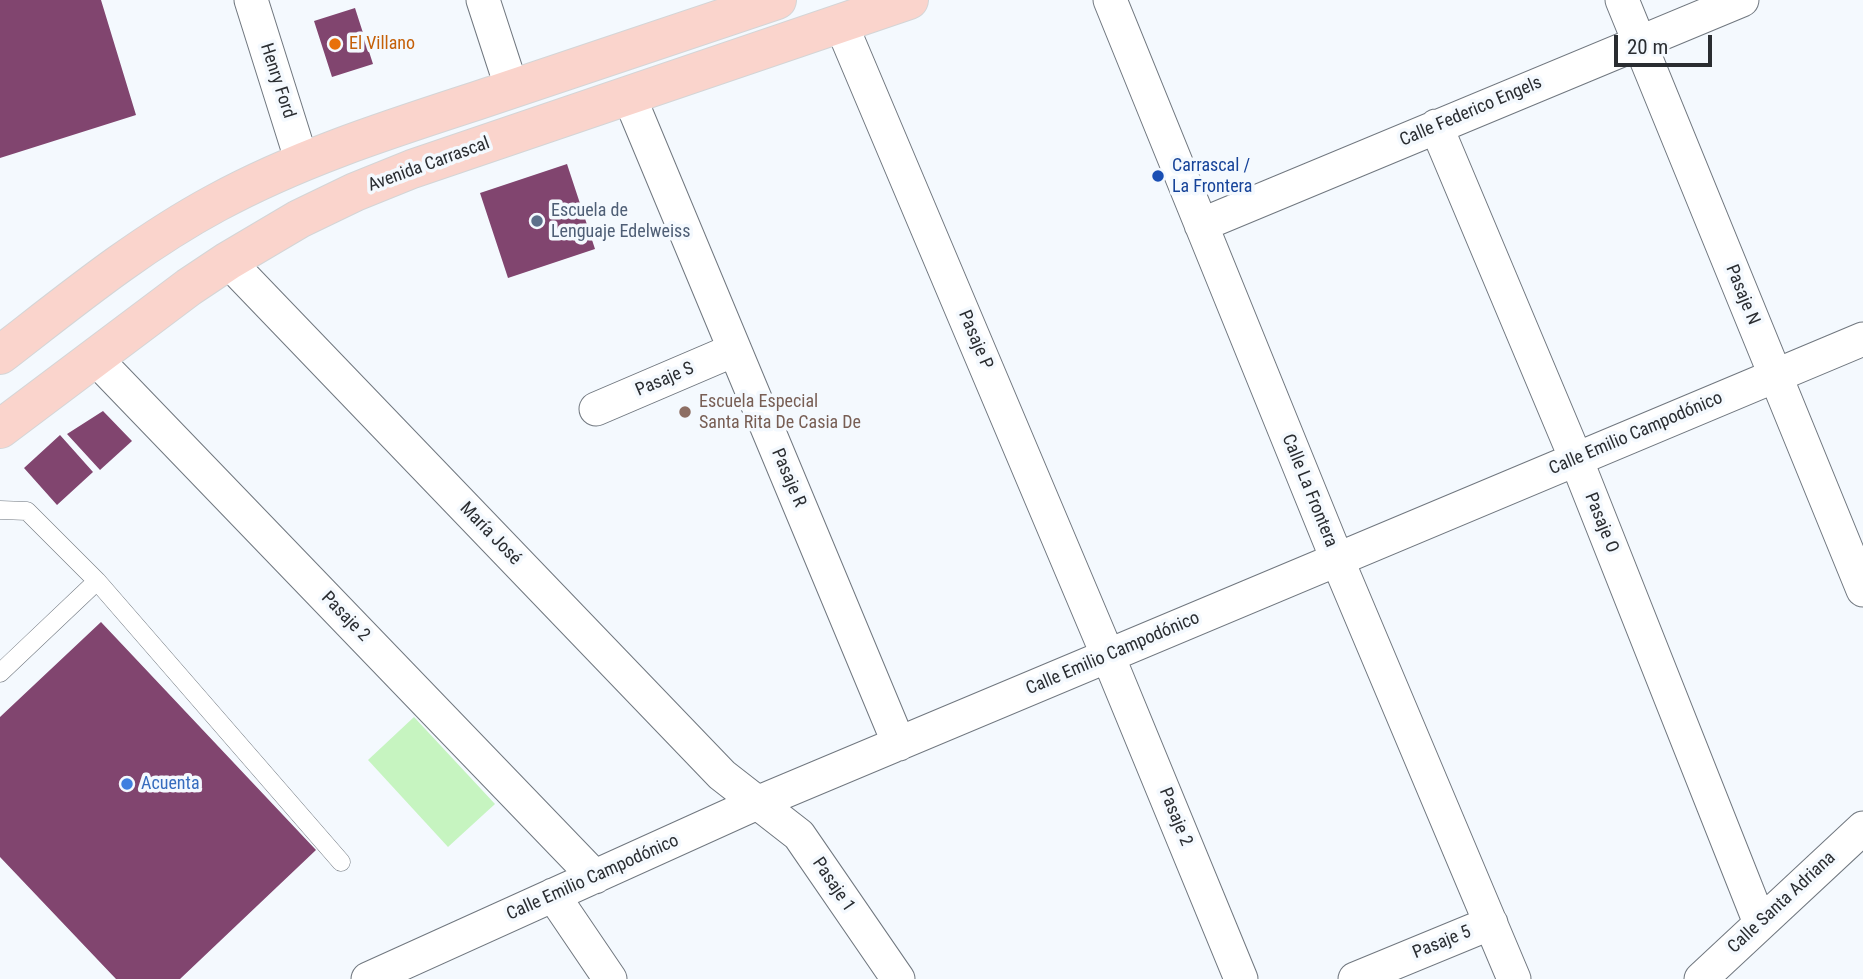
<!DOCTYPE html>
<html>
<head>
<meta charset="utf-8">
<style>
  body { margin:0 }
  #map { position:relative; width:1863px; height:979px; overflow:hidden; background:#f4f9fe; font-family:"Roboto Condensed",sans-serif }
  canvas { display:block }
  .scale { position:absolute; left:1614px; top:35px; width:98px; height:32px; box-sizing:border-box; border:4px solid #2a2d31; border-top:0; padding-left:9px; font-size:21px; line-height:24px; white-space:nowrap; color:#2a2d31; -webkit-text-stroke:5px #f4f9fe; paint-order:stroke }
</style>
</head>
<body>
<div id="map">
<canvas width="1863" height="979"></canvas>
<div class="scale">20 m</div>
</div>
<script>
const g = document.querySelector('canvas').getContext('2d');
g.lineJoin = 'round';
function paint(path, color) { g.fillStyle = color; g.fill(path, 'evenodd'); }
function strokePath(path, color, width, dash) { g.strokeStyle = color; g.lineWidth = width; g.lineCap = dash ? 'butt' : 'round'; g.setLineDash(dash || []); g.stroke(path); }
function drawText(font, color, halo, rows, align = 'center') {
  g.font = font + ' "Roboto Condensed",sans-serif'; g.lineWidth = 7; g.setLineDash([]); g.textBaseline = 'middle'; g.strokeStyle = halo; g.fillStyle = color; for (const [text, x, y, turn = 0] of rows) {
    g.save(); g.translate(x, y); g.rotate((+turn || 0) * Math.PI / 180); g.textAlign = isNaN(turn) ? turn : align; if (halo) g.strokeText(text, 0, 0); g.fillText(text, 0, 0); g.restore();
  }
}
const green = new Path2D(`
  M 414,717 L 495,804 L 448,847 L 368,760 Z`);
const building = new Path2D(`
  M 0,0 L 101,0 L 136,115 L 0,158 Z
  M 355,8 L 373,64 L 332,77 L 314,21 Z
  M 567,164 L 595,249 L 508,278 L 480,193 Z
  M 103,411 L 132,441 L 100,470 L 67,434 Z
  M 60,435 L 93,472 L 57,505 L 24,468 Z
  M 101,622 L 316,850 L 180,979 L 116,979 L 0,857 L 0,717 Z`);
const lane = new Path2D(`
  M 0,510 L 27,511 L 97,581 L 341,862
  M 0,673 L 97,581`);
const street = new Path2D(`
  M 251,0 L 302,162
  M 483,0 L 512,89
  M 1110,0 L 1337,559 L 1514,979
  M 1622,0 L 1863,590
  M 841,24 L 1108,656 L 1241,979
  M 629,96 L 899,744
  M 1436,126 L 1576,459 L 1760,923
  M 1201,225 L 1742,0
  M 228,261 L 722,775 L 799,835 L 898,979
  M 95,358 L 595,877
  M 596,409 L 734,350
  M 553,895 L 610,979
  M 368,979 L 757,803 L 1863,339
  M 1355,979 L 1491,923
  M 1701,979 L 1863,828`);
const primary = new Path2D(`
  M 0,355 C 70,301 138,245 216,203 C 299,158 387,130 476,101 C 576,67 677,34 777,0
  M 0,429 L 189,287 L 228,261 L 299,219 L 355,192 L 412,169 L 909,0`);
const markers = [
  [335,44,7,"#e8710a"],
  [1158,176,7,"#1a4fb4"],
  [537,221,7,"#5c6f8a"],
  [685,412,7,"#8d6e63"],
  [127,784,7,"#3f7fe0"]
];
const foodNames = [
  ["El Villano",349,44]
];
const streetNames = [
  ["Henry Ford",277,81,72],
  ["Calle Federico Engels",1471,112,-23],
  ["Avenida Carrascal",429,165,-20],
  ["Pasaje N",1742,295,68],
  ["Pasaje P",975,340,67],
  ["Pasaje S",665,380,-23],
  ["Calle Emilio Campodónico",1636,434,-23],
  ["Pasaje R",788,478,67],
  ["Calle La Frontera",1309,491,68],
  ["Pasaje O",1601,523,68],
  ["María José",490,534,46],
  ["Pasaje 2",345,617,46],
  ["Calle Emilio Campodónico",1113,654,-23],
  ["Pasaje 2",1175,817,68],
  ["Calle Emilio Campodónico",593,878,-24],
  ["Pasaje 1",833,885,56],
  ["Calle Santa Adriana",1782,903,-43],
  ["Pasaje 5",1442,943,-22]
];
const transitNames = [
  ["Carrascal /",1172,166],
  ["La Frontera",1172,187]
];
const serviceNames = [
  ["Escuela de",551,211],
  ["Lenguaje Edelweiss",551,232]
];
const educationNames = [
  ["Escuela Especial",699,402],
  ["Santa Rita De Casia De",699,423]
];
const shopNames = [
  ["Acuenta",141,784]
];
paint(green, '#c6f4c0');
paint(building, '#81456f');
strokePath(lane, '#70777f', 19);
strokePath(street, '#70777f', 35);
strokePath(primary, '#d4d5d6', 40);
strokePath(lane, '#fff', 18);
strokePath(street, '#fff', 33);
strokePath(primary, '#fad4cc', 38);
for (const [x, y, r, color] of markers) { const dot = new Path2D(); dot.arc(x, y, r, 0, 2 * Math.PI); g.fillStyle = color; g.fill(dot); strokePath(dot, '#f4f9fe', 2.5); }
drawText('18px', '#c56008', '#f4f9fe', foodNames, 'left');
drawText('18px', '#2a2d31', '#f4f9fe', streetNames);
drawText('18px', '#164399', '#f4f9fe', transitNames, 'left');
drawText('18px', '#4e5e75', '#f4f9fe', serviceNames, 'left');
drawText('18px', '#785e54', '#f4f9fe', educationNames, 'left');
drawText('18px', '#366cbe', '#f4f9fe', shopNames, 'left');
</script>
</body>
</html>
